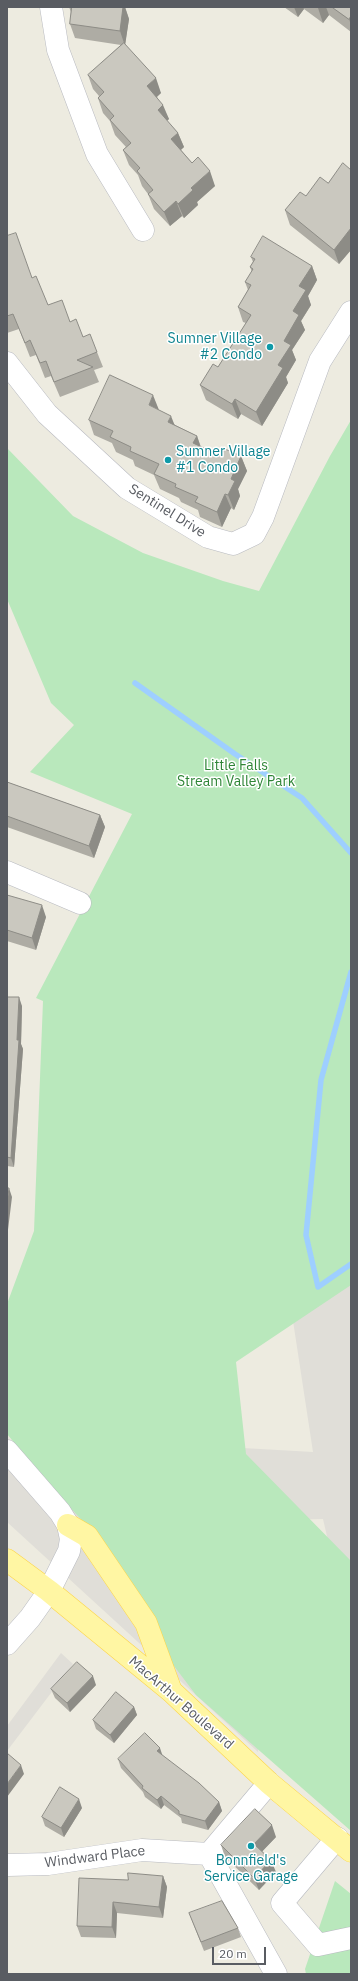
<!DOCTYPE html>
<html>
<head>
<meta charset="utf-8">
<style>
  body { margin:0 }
  #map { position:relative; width:358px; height:1981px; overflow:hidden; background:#edebe0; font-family:"IBM Plex Sans",sans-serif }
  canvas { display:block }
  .frame { position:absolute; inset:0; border:8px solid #595c62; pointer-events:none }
  .scale { position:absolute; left:212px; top:1947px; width:54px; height:18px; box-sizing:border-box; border:2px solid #595c62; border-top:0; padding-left:5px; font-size:12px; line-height:14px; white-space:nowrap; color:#595c62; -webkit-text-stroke:3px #fff; paint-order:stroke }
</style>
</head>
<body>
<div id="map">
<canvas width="358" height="1981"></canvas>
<div class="frame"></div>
<div class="scale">20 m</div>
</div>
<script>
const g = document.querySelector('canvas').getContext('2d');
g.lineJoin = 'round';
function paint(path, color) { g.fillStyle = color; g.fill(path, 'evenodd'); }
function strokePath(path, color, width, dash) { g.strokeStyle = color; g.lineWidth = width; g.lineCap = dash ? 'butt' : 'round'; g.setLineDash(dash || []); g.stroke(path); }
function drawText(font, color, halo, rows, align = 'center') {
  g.font = font + ' "IBM Plex Sans",sans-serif'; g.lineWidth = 3; g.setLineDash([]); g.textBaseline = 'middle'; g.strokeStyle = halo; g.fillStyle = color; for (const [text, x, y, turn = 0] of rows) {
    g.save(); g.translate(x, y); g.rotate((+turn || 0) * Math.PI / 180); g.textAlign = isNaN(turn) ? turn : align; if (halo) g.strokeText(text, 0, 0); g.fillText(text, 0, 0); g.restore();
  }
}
const industrial = new Path2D(`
  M 351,1007 L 351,1640 L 323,1519 L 274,1520 L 258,1752 L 7,1522 L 7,1441 L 40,1444 L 225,1447 L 313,1452 L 286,1275 Z
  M 61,1653 L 73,1664 L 7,1751 L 7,1726 Z`);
const green = new Path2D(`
  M 351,420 L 351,1285 L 236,1362 L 246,1454 L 351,1561 L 351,1831 L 196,1695 L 171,1662 L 91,1530 L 49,1485 L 7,1434 L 7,1304 L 34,1231 L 43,1001 L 36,998 L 132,814 L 30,772 L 74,725 L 51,703 L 7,599 L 7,448 L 73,516 L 143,553 L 223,581 L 259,591 L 330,456 Z
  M 335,1881 L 351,1894 L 351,1974 L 306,1974 L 305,1969 Z`);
const stream = new Path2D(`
  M 135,683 L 235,754 L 302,798 L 351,853
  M 351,972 L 321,1080 L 306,1235 L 318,1287 L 351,1264`);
const minor = new Path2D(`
  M 51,7 L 58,50 L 97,154 L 143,230
  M 7,363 L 47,414 L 127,488 L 208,537 L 233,544 L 254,534 L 263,517 L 320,361 L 351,312
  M 7,872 L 80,903
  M 7,1451 L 60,1512 L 68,1525 L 71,1539 L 69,1551 L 49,1591 L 30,1618 L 7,1644
  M 337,1838 L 282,1903 L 318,1945 L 351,1938
  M 209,1854 L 276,1974
  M 209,1854 L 269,1783
  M 8,1865 L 48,1864 L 142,1850 L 209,1854`);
const major = new Path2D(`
  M 68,1525 L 87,1536 L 146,1623 L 171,1691
  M 7,1560 L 49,1591 L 171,1691 L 269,1783 L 351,1851`);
const wall = new Path2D(`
  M 69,7 L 125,7 L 129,19 L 125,44 L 161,93 L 157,97 L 169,119 L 167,121 L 178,133 L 184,147 L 181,150 L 192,163 L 215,186 L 197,202 L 198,205 L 184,218 L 182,216 L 170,226 L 154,209 L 148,194 L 142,186 L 138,175 L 129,165 L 123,150 L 126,147 L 115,135 L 110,121 L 103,113 L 98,98 L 99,96 L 93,89 L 88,75 L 121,45 L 75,38 L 70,24 L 71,12 Z
  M 284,7 L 351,7 L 351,32 L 329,15 L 323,23 L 304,9 L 298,17 Z
  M 351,170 L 351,250 L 339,264 L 290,225 L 285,210 L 306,196 L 328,183 Z
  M 7,236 L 48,305 L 70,322 L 97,352 L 103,367 L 94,370 L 99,382 L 60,397 L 51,376 L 45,378 L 36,355 L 30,357 L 19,329 L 7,333 Z
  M 251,257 L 312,266 L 317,280 L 308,296 L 311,305 L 301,321 L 305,330 L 292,350 L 296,360 L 286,377 L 288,383 L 262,426 L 241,414 L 238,419 L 206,400 L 200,385 L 218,367 L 246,323 L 243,322 L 238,307 L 248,290 L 245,282 L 252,272 L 250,267 L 253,262 Z
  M 159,410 L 175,425 L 197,436 L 201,447 L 221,456 L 241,456 L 247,471 L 238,489 L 240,496 L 234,510 L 231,508 L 222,527 L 200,517 L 198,510 L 181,502 L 179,498 L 160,489 L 154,475 L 135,466 L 133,460 L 116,452 L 112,443 L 94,435 L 89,420 Z
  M 7,782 L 100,815 L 105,827 L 94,858 L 7,827 Z
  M 7,895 L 46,917 L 36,950 L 7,941 Z
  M 7,997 L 22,1006 L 21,1044 L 23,1049 L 14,1167 L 7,1166 Z
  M 96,1685 L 70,1712 L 55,1698 L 51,1689 Z
  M 134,1707 L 137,1715 L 114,1743 L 96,1729 L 93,1720 Z
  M 163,1756 L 219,1802 L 222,1811 L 208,1830 L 182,1823 L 181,1818 L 164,1805 L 161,1809 L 145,1797 L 143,1792 L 121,1768 L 118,1759 Z
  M 82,1808 L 64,1837 L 45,1826 L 42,1817 Z
  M 276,1837 L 262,1851 L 276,1872 L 259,1890 L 225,1857 L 221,1845 Z
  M 163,1876 L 167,1887 L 163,1918 L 117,1913 L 116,1938 L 81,1937 L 77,1926 L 128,1880 Z
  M 189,1913 L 238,1928 L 241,1937 L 204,1951 Z`);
const shadedWall = new Path2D(`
  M 118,7 L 125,7 L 129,19 L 125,46 L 120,31 Z
  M 294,7 L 303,7 L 304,9 L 298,17 Z
  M 318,7 L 326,7 L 329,15 L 323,23 L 318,8 Z
  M 351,16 L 351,25 L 349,19 Z
  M 156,78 L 161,93 L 152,101 L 147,86 Z
  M 163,105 L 169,119 L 163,124 L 158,110 Z
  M 178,133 L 184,147 L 176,154 L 171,139 Z
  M 210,171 L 215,186 L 197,202 L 198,205 L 184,218 L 178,204 L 191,188 Z
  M 176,201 L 182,216 L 170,226 L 164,212 Z
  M 351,228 L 351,250 L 339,264 L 334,250 Z
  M 312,266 L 317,280 L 308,296 L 311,305 L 301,321 L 305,330 L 292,350 L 296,360 L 286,377 L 288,383 L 262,426 L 256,412 L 278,365 L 284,341 L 293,311 L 299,286 Z
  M 153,395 L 159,410 L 149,405 Z
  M 235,399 L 241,414 L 238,419 L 232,404 Z
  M 171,416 L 177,431 L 168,422 Z
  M 197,436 L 202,451 L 193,443 Z
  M 241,456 L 247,471 L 238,489 L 240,496 L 234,510 L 228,495 L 231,479 Z
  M 225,494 L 231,508 L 222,527 L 217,512 Z
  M 100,815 L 105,827 L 94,858 L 89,846 Z
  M 42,905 L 46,917 L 36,950 L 32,938 Z
  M 19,997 L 22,1006 L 21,1044 L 23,1049 L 14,1167 L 11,1158 Z
  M 9,1188 L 12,1197 L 7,1238 L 7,1204 Z
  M 93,1676 L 96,1685 L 70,1712 L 67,1703 Z
  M 134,1707 L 137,1715 L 114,1743 L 110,1735 Z
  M 160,1748 L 163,1757 L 157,1751 Z
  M 21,1765 L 24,1774 L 7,1797 L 7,1784 Z
  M 161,1796 L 164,1805 L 161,1809 L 157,1800 Z
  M 79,1799 L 82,1808 L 64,1837 L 61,1828 Z
  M 219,1802 L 222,1811 L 208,1830 L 205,1821 Z
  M 272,1825 L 276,1837 L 258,1856 L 254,1844 Z
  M 271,1860 L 276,1872 L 259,1890 L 254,1878 Z
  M 163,1876 L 167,1887 L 163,1918 L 159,1907 Z
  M 113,1902 L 117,1913 L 116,1938 L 112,1927 Z`);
const building = new Path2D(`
  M 72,7 L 123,7 L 120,31 L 70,24 Z
  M 332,7 L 351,7 L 351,16 L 349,19 Z
  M 124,43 L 156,78 L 147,86 L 163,105 L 158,110 L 178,133 L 171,139 L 192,163 L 198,157 L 210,171 L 191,188 L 193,190 L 178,204 L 176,201 L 164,212 L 148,194 L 153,190 L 137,171 L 140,168 L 123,150 L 131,143 L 110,120 L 114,116 L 98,98 L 104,92 L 88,75 Z
  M 343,163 L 351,170 L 351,228 L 334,250 L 285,210 L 300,192 L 306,196 L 320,177 L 328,183 Z
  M 16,233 L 32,278 L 36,276 L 48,305 L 62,300 L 70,322 L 76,319 L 83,337 L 90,334 L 97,352 L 77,360 L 93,367 L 54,382 L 46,361 L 40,363 L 30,340 L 25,343 L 13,314 L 7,316 L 7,236 Z
  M 263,236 L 312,266 L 299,286 L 306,290 L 293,311 L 299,315 L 284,341 L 291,345 L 278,365 L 283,368 L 256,412 L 235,399 L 232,404 L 200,385 L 213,364 L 218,367 L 251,315 L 238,307 L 251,285 L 245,282 L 253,269 L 250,267 L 255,259 L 251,257 Z
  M 110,375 L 153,395 L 149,405 L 171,416 L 168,422 L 197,436 L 193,443 L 221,456 L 225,449 L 241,456 L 231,479 L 235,481 L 228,495 L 225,494 L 217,512 L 195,502 L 198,497 L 175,487 L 176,484 L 154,474 L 159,464 L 130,451 L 131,447 L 110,437 L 113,431 L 89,420 Z
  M 7,782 L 100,815 L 89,846 L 7,816 Z
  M 7,895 L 42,905 L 32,938 L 7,930 Z
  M 7,997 L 19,997 L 17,1040 L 19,1040 L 11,1158 L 7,1157 Z
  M 7,1188 L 9,1188 L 7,1204 Z
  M 77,1662 L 93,1676 L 67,1703 L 51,1689 Z
  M 116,1692 L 134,1707 L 110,1735 L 93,1720 Z
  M 145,1733 L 160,1748 L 157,1751 L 199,1783 L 219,1802 L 205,1821 L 179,1814 L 179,1811 L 161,1796 L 157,1800 L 142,1788 L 143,1786 L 118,1759 Z
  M 7,1753 L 21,1765 L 7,1784 Z
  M 60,1787 L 79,1799 L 61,1828 L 42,1817 Z
  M 255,1809 L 272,1825 L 254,1844 L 271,1860 L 254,1878 L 221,1845 Z
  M 128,1873 L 163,1876 L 159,1907 L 113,1902 L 112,1927 L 77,1926 L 79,1878 L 128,1880 Z
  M 222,1901 L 238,1928 L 201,1942 L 189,1913 Z`);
const markers = [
  [270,347,4,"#0f9aa8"],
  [168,460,4,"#0f9aa8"],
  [251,1846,4,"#0f9aa8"]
];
const cultureNames = [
  ["Sumner Village",262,339],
  ["#2 Condo",262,355],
  ["Sumner Village",176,452,"left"],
  ["#1 Condo",176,468,"left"],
  ["Bonnfield's",251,1861,"center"],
  ["Service Garage",251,1877,"center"]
];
const streetNames = [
  ["Sentinel Drive",167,511,32],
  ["MacArthur Boulevard",181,1703,41],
  ["Windward Place",95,1857,-7]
];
const parkNames = [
  ["Little Falls",236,766],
  ["Stream Valley Park",236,782]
];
paint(industrial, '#e0ded8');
paint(green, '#b9e8bc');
strokePath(stream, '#9ecfff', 5.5);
strokePath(minor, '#b8bac0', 23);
strokePath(major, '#fdd549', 23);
strokePath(minor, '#fff', 22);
strokePath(major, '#fff6a3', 22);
paint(wall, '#aeaca4');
paint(shadedWall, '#8d8c86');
paint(building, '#cac8bf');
strokePath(building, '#8d8c86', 1);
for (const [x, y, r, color] of markers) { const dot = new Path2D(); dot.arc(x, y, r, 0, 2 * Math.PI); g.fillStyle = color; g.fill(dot); strokePath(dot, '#fff', 1.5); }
drawText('14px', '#0d838f', '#fff', cultureNames, 'right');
drawText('14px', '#595c62', '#fff', streetNames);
drawText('14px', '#2e8536', '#fff', parkNames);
</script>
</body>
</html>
